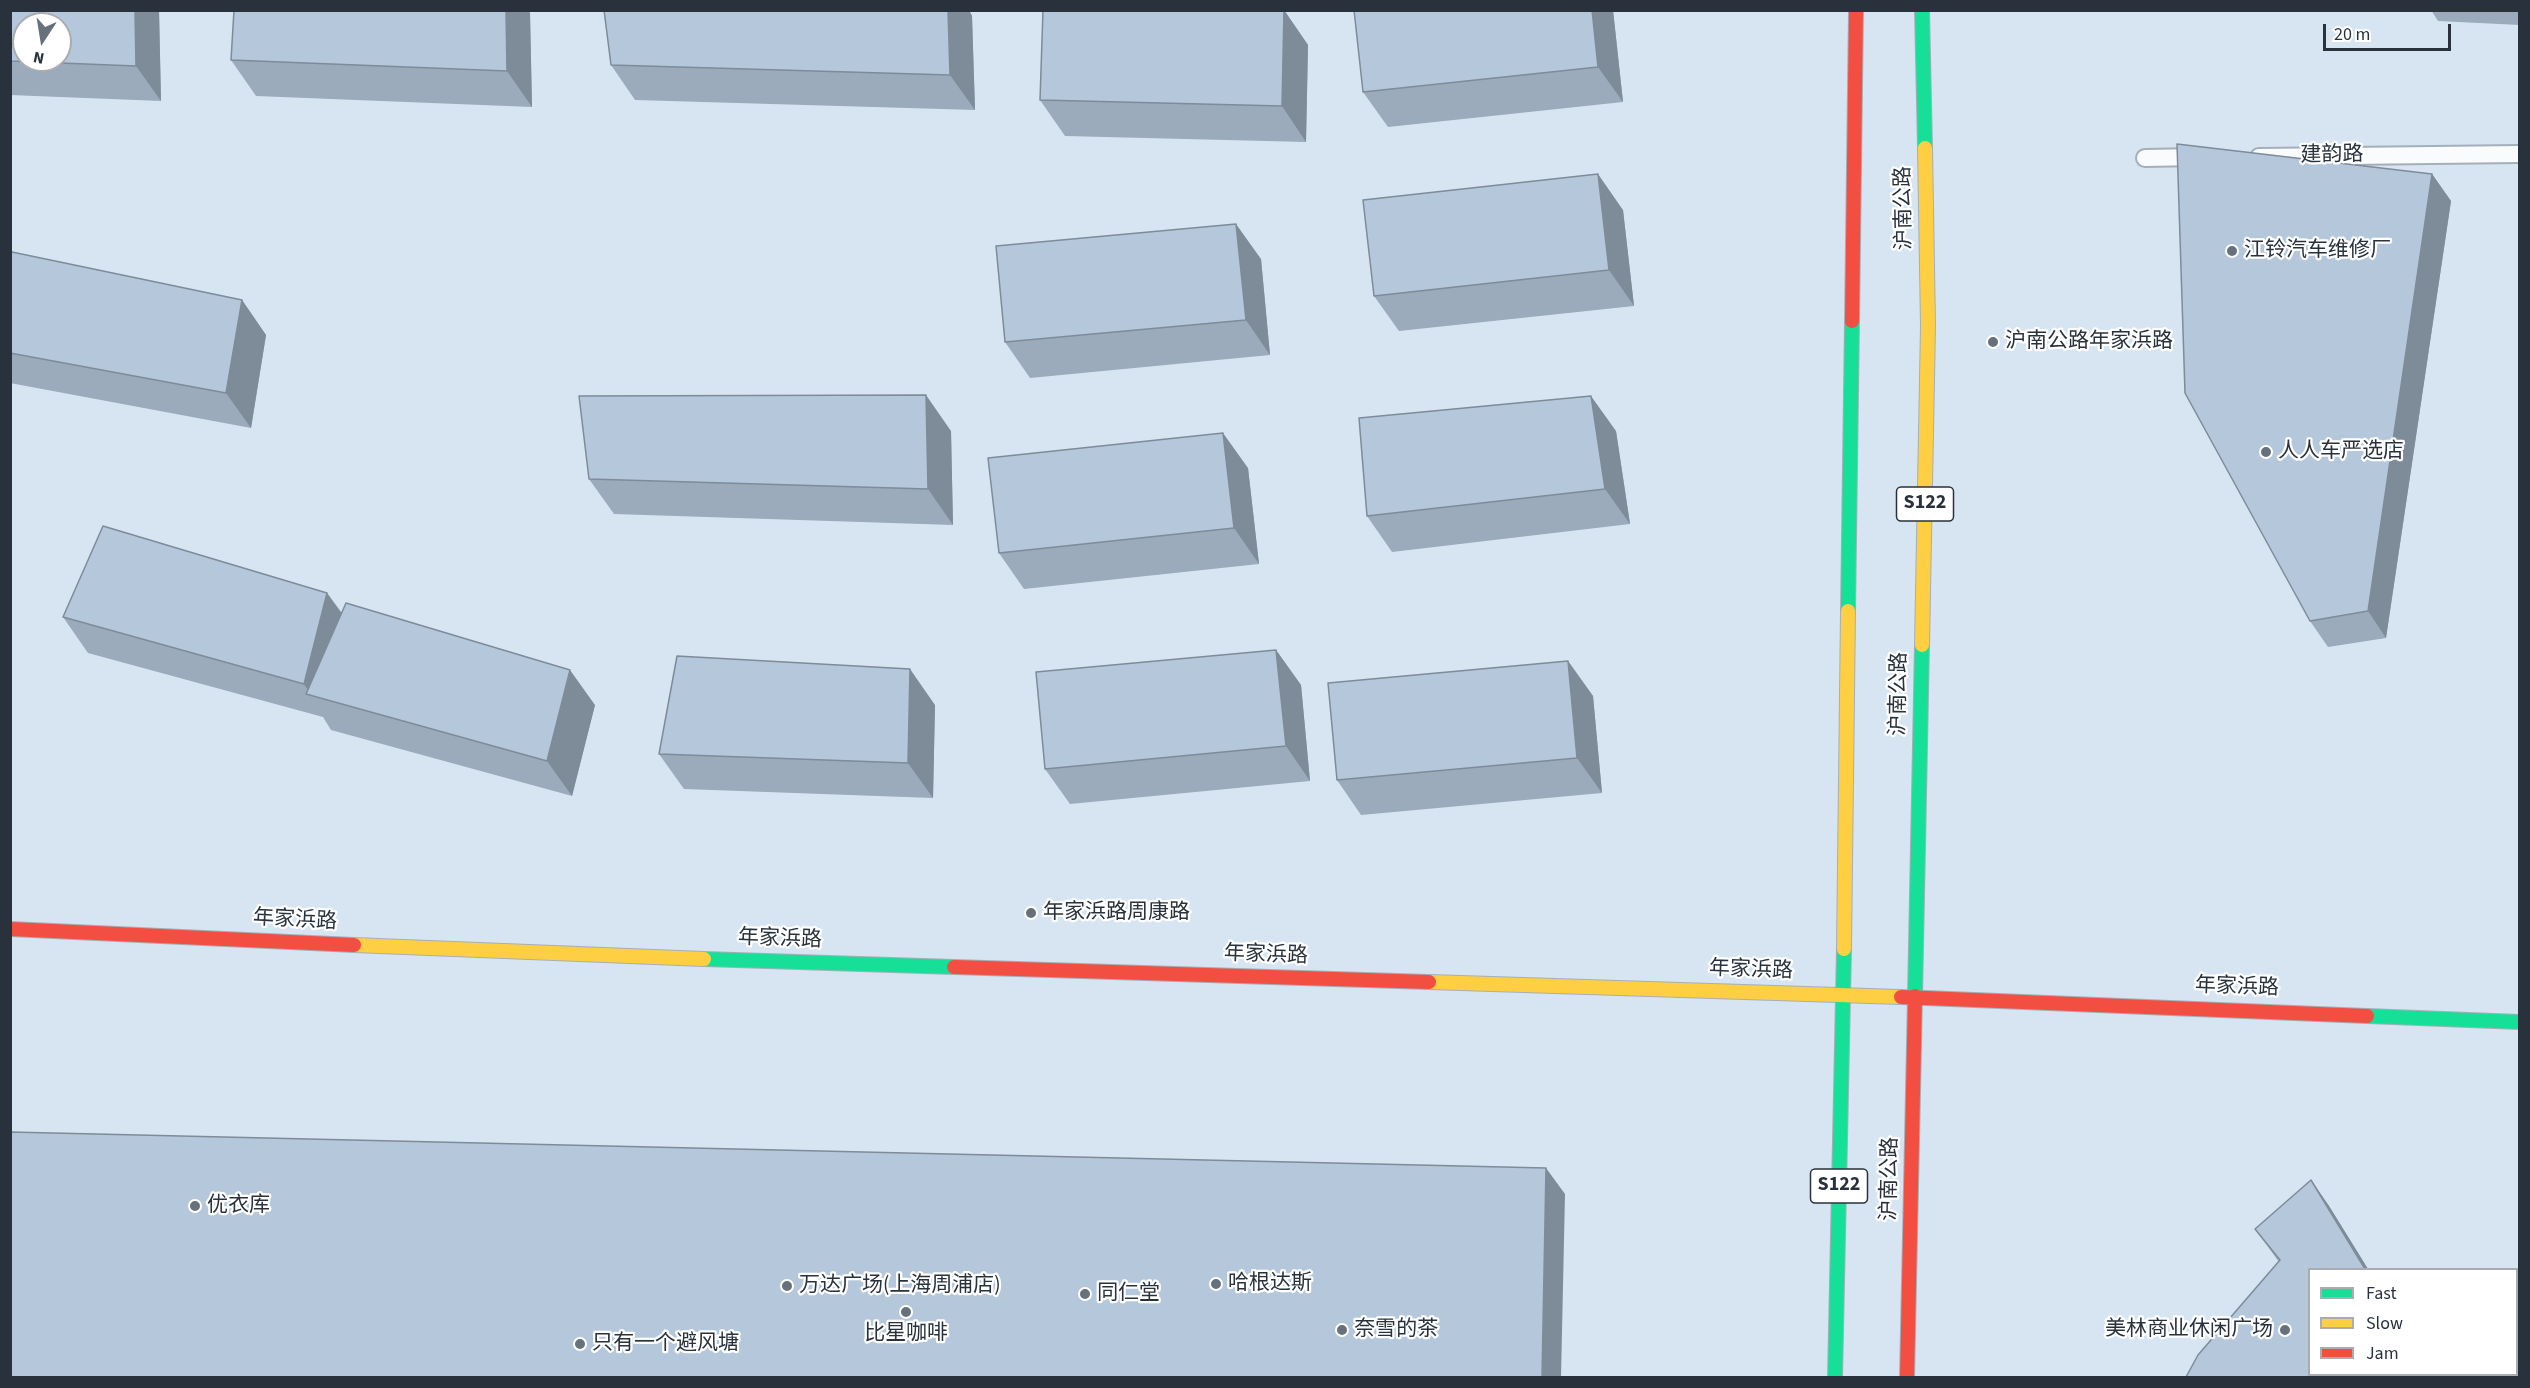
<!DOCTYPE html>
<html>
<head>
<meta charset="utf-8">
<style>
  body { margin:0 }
  #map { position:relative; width:2530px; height:1388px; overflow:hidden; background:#d7e5f3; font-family:"Source Sans 3",sans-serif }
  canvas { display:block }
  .frame { position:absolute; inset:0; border:12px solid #29323c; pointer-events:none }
  .legend { position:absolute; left:2308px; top:1268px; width:210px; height:108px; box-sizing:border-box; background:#fff; border:2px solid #a9adb1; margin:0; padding:8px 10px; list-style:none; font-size:18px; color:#29323c }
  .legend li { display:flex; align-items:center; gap:12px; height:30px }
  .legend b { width:30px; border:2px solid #a9adb1 }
  .north { position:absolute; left:12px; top:12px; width:60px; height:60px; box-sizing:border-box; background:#fff; border:2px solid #a9adb1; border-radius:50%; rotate:192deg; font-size:16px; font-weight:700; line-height:24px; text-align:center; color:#29323c }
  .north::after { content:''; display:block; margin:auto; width:21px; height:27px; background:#66717c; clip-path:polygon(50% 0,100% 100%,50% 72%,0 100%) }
  .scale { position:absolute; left:2323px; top:24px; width:128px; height:27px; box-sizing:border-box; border:3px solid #29323c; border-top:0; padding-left:8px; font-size:18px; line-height:21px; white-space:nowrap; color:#29323c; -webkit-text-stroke:4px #fff; paint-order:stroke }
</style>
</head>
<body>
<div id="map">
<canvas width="2530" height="1388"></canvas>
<div class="frame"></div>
<ul class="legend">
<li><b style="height:8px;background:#16e098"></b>Fast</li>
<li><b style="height:8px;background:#ffcf43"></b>Slow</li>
<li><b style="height:8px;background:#f24e42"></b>Jam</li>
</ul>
<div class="north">N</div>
<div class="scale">20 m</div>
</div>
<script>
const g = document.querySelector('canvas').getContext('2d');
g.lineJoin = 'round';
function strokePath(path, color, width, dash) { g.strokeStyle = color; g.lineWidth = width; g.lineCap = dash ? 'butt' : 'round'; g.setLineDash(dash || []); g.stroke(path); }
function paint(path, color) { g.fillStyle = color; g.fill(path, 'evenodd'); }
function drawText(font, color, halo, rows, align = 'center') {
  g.font = font + ' "Source Sans 3","Noto Sans SC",sans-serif'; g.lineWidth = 4.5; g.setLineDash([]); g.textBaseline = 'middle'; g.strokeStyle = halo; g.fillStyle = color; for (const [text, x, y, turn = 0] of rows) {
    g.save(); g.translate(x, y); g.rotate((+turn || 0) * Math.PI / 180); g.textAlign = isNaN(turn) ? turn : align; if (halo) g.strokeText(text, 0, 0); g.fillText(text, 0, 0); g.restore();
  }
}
const lane = new Path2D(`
  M 2259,157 L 2520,154
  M 2145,158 L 2198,157`);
const fast = new Path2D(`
  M 1922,10 L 1925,148
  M 1848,611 L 1852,321
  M 704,959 L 954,967
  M 1915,996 L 1922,645
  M 2367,1016 L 2520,1022
  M 1835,1378 L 1844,949`);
const slow = new Path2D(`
  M 1922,645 L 1928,326 L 1925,148
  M 354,945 L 704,959
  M 1844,949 L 1848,611
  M 1429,982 L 1901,997`);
const jam = new Path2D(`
  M 1852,321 L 1856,10
  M 10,929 L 354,945
  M 954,967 L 1429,982
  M 1901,997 L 2367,1016
  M 1907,1378 L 1915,996`);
const wall = new Path2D(`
  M 10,10 L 159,10 L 161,101 L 10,95 Z
  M 604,10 L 969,10 L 972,16 L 975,110 L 635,100 L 611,65 Z
  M 1043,10 L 1284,10 L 1308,45 L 1306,142 L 1065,136 L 1040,100 Z
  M 1613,10 L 1623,102 L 1388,127 L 1363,92 Z
  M 2431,10 L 2520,10 L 2520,25 L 2438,21 Z
  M 530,13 L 532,107 L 256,96 L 231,60 Z
  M 2432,174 L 2451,201 L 2386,638 L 2328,647 L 2310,621 Z
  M 1623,210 L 1634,306 L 1399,331 L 1374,296 Z
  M 10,256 L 242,300 L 266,335 L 251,428 L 10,383 Z
  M 1261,259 L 1270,355 L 1030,378 L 1005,342 Z
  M 951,431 L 953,525 L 614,514 L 589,479 Z
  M 1616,431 L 1630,524 L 1392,552 L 1367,516 Z
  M 1248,468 L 1259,564 L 1024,589 L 999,553 Z
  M 327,593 L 342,613 L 595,705 L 572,796 L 331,730 L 323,717 L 88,653 L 63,617 Z
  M 1276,650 L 1301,685 L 1310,781 L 1070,804 L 1045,769 Z
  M 1568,661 L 1593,696 L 1602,793 L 1361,815 L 1337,780 Z
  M 935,705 L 933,798 L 684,789 L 659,754 Z
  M 2311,1180 L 2329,1206 L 2368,1269 L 2310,1269 L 2432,1374 L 2433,1377 L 2186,1377 L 2279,1262 L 2255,1229 Z`);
const shadedWall = new Path2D(`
  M 135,10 L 159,10 L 161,101 L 136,66 Z
  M 506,10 L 528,10 L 530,13 L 532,107 L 507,71 Z
  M 948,10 L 969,10 L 972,16 L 975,110 L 950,75 Z
  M 1284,10 L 1308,45 L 1306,142 L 1282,106 Z
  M 1592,10 L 1613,10 L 1623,102 L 1598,67 Z
  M 1598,174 L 1623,210 L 1634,306 L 1609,270 Z
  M 2432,174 L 2451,201 L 2386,638 L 2368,611 Z
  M 1236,224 L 1261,259 L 1270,355 L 1246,320 Z
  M 242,300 L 266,335 L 251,428 L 226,393 Z
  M 926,395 L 951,431 L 953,525 L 928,489 Z
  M 1591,396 L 1616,431 L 1630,524 L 1605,489 Z
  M 1223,433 L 1248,468 L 1259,564 L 1234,528 Z
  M 327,593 L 352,628 L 312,696 L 304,684 Z
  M 1276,650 L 1301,685 L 1310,781 L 1286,746 Z
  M 1568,661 L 1593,696 L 1602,793 L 1577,758 Z
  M 910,669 L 935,705 L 933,798 L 908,763 Z
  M 570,670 L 595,705 L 572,796 L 547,761 Z
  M 1546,1168 L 1565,1194 L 1561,1377 L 1542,1377 Z
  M 2311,1180 L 2329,1206 L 2368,1269 L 2365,1269 Z`);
const building = new Path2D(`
  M 10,10 L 135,10 L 136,66 L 10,61 ZM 24,24 L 60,24 L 60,60 L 24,60 Z
  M 234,10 L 506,10 L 507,71 L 231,60 Z
  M 604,10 L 948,10 L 950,75 L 611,65 Z
  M 1043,10 L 1284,10 L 1282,106 L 1040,100 Z
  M 1354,10 L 1592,10 L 1598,67 L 1363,92 Z
  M 2177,144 L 2432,174 L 2368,611 L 2310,621 L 2185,393 Z
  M 1598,174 L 1609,270 L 1374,296 L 1363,200 Z
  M 1236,224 L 1246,320 L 1005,342 L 996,246 Z
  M 12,252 L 242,300 L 226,393 L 10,353 L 10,256 Z
  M 926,395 L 928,489 L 589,479 L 579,396 Z
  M 1591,396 L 1605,489 L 1367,516 L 1359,418 Z
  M 1223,433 L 1234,528 L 999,553 L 988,458 Z
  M 103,526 L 327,593 L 304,684 L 63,617 Z
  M 346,603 L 570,670 L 547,761 L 306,694 Z
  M 1276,650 L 1286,746 L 1045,769 L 1036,672 Z
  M 677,656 L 910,669 L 908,763 L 659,754 Z
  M 1568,661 L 1577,758 L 1337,780 L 1328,683 Z
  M 10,1132 L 1546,1168 L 1542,1377 L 10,1377 Z
  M 2311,1180 L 2365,1269 L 2310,1269 L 2310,1374 L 2429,1374 L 2431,1377 L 2186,1377 L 2198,1355 L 2280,1260 L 2255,1229 Z`);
const markers = [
  [2232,251,6,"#66717c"],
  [1993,342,6,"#66717c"],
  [2266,452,6,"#66717c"],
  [1031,913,6,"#66717c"],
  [195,1206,6,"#66717c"],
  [1216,1284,6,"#66717c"],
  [787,1286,6,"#66717c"],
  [1085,1294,6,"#66717c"],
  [906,1312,6,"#66717c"],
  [1342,1330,6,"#66717c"],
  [2285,1330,6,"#66717c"],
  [580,1344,6,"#66717c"]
];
const shields = [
  [1925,504,57],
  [1839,1186,57]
];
const shieldNames = [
  ["S122",1925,504],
  ["S122",1839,1186]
];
const streetNames = [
  ["建韵路",2332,156,-1],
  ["沪南公路",1905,208,-91],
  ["沪南公路",1900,694,-89],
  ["年家浜路",295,921,3],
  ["年家浜路",780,940,2],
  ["年家浜路",1266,956,2],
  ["年家浜路",1751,971,2],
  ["年家浜路",2237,988,2],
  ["沪南公路",1891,1179,-89]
];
const poiNames = [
  ["江铃汽车维修厂",2244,251],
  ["沪南公路年家浜路",2005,342],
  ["人人车严选店",2278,452],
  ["年家浜路周康路",1043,913],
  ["优衣库",207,1206],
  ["哈根达斯",1228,1284],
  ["万达广场(上海周浦店)",799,1286],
  ["同仁堂",1097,1294],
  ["奈雪的茶",1354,1330],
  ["美林商业休闲广场",2273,1330,"right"],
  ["比星咖啡",906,1334,"center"],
  ["只有一个避风塘",592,1344]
];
strokePath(lane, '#a4afb9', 20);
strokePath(fast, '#a4afb9', 16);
strokePath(slow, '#a4afb9', 16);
strokePath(jam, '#a4afb9', 16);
strokePath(lane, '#f9fbfd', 16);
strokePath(fast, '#16e098', 14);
strokePath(slow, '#ffcf43', 14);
strokePath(jam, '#f24e42', 14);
paint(wall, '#9babbc');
paint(shadedWall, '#7e8b99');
paint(building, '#b4c7db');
strokePath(building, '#7e8b99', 1.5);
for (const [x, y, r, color] of markers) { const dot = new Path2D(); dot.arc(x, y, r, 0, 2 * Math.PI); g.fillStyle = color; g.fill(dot); strokePath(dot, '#fff', 2); }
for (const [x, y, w] of shields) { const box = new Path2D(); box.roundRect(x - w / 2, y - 17, w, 34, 4.5); g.fillStyle = '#fff'; g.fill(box); strokePath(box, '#29323c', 1.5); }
drawText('bold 20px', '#29323c', null, shieldNames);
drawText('21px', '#29323c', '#fff', streetNames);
drawText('21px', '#29323c', '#fff', poiNames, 'left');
</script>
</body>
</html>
